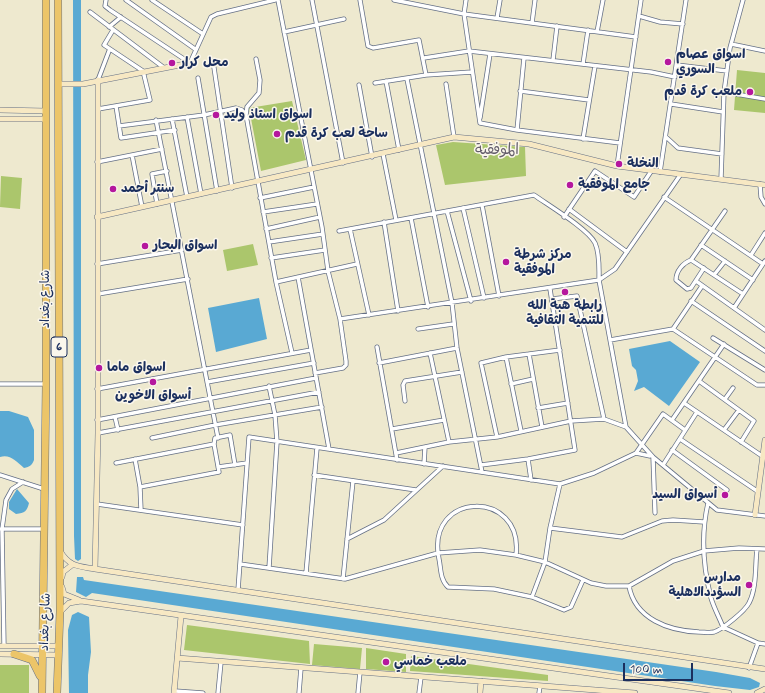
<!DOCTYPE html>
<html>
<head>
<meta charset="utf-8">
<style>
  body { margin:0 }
  #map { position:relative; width:765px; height:693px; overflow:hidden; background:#eee9cf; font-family:Mynerve,sans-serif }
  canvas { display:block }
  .scale { position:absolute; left:623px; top:663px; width:70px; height:18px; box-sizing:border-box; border:2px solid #1b2f5e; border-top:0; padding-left:5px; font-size:12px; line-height:14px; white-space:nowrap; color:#1b2f5e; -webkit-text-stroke:3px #fbf7ec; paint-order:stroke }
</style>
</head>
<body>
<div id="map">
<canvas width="765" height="693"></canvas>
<div class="scale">100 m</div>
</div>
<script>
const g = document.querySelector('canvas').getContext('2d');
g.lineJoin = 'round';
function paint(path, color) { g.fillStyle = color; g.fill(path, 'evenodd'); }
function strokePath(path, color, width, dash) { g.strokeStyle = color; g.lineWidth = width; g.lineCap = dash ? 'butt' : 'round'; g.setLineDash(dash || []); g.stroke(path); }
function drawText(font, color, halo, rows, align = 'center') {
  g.font = font + ' Mynerve,"Playpen Sans Arabic",sans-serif'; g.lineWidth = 3; g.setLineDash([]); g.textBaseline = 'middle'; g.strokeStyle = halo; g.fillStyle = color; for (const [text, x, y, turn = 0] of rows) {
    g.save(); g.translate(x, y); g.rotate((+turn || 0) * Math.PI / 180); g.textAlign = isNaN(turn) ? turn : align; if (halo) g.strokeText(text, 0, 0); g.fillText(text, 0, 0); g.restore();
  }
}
const green = new Path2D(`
  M 737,70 L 765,73 L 765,113 L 734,110 Z
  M 292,101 L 306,160 L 261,171 L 249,108 Z
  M 453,142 L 525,147 L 526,176 L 445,185 L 436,145 Z
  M 1,176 L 22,178 L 20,209 L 0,207 Z
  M 253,244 L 258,265 L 227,271 L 223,250 Z
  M 187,625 L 309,641 L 310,664 L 184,650 Z
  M 314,644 L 362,648 L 360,669 L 312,665 Z
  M 366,648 L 406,654 L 406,672 L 366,669 Z
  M 411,656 L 548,675 L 548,681 L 410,671 Z
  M 0,665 L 29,665 L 29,693 L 0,693 Z`);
const water = new Path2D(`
  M 73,0 L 81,0 L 81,559 L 78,561 L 75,559 L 74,536 Z
  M 259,298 L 267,339 L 216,352 L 208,308 Z
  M 670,341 L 700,362 L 669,406 L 644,387 L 634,391 L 638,381 L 636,370 L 632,366 L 629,349 Z
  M 0,411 L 9,411 L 28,417 L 34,430 L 34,460 C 32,465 30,467 24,468 C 16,461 10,454 0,457 Z
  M 17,489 L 29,503 C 27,511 25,513 16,514 L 9,509 L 9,502 Z
  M 77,577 L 83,577 L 84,580 L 716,672 L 750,678 L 760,683 L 759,687 L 750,690 L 715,686 L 92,593 L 86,597 L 76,592 Z
  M 78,612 L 89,617 L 91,652 L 88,675 L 88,693 L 69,693 L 68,630 L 72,615 Z`);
const street = new Path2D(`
  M 106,0 L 105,6 L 110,10 L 190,63 L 211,17 L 217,14 L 275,0
  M 126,0 L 195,49
  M 152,0 L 203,34
  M 278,0 L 322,227 L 328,271 L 340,319 L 346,361 L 346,365 L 343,368 L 315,373
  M 312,0 L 343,163
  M 360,0 L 368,46 L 373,48 L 419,40 L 426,75
  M 394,0 L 464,14 L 636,37
  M 466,0 L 464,14 L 480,123
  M 90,12 L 163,67
  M 639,16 L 660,22 L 683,24
  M 497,18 L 500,0
  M 532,23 L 535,0
  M 109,27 L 121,17
  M 284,32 L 344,19
  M 597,32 L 603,0
  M 731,44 L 765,51
  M 424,58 L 469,51 L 651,72 L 675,77
  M 256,59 L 260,80 L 259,93 L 247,107 L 246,115 L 276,282 L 292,353
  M 553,60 L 557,26
  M 213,61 L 232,188
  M 583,64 L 588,30
  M 677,65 L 727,71
  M 198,78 L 217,191
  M 407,79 L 452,303 L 457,348 L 482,472
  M 98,80 L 109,51
  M 386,81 L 399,150
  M 375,83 L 426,75 L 472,72
  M 446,84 L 454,137
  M 359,85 L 372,157
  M 520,91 L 589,100
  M 724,92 L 765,99
  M 671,104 L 723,112
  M 116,106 L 121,138 L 175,130
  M 98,109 L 150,100 L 143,71 L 104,45 L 113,30
  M 187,117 L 201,194
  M 480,118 L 490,54
  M 172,119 L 187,197
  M 156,120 L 218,438
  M 480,123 L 517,130 L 620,143
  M 119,126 L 204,115 L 236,108 L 242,110 L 246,115
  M 517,130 L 524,58
  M 666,137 L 678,148 L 722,154
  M 583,139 L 595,66
  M 383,154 L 396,220
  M 132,155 L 142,207
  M 97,162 L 162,149
  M 617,166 L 641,0
  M 660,172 L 686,0
  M 721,179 L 724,92 L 730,48 L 743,0
  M 760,184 L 761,197 L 765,204
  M 664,197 L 763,264
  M 260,198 L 314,187
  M 157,204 L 152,174 L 167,171
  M 482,205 L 499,296
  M 463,208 L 484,298
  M 569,209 L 627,252
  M 447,211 L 471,301
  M 263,212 L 317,204
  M 564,217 L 595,171 L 634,197 L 652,170
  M 411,218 L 428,307
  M 384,222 L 398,311
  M 266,229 L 320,217
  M 350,229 L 369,315
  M 339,231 L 534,195 C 548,205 588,229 595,243 C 600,254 599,269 599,280 L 626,427 L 653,457 L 717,510 L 765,516
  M 269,242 L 323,234
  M 701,245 L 753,280
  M 751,255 L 765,233
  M 271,258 L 325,250
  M 691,260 L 743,294
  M 97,264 L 182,250
  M 704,268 L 691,288 L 687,289 L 676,280 C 676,271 683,263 691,260 L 725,211
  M 714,275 L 725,261
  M 298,277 L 329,449
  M 696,281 L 765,330
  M 276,282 L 357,264
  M 98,294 L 188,279
  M 552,299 L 577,296 L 604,419
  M 691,301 L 765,351
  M 734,308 L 765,261
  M 340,319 L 599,280 L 615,269 L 681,174
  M 418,329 L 453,324
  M 673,329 L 702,286
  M 713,338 L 765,370
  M 610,340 L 673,329 L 757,385 L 765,385
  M 377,347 L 397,460
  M 430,353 L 449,442
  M 529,354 L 542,427
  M 506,357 L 521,431
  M 379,363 L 457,348
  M 699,381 L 754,421 L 741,442
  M 207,382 L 314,363
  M 0,384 L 46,384
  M 511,384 L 533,379
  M 269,386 L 275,415 L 277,442 L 269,568
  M 97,389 L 311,350
  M 725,399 L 733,388
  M 405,401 L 403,385 L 405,381 L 462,372
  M 684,403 L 762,456
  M 538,408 L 568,403
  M 115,417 L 118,430
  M 97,420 L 316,378
  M 672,420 L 724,344
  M 392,429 L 444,420
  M 724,430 L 739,410
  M 98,433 L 319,392
  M 497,437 L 481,363 L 506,357 L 560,350
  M 152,438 L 215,425 L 322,407
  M 680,439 L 757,491
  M 672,450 L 727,490
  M 396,453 L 449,442 L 497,437 L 571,421 L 604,419 L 626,427
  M 636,453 L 663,414 L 685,430
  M 653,457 L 655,513
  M 135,459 L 140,487 L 141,510
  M 528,459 L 531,480
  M 116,463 L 214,444
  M 424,464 L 425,447
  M 481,465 L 528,459 L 575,450 L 550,289
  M 663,465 L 697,412
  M 218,467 L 247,463
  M 0,475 L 44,489
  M 314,475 L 416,490
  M 140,487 L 219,472 L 214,444 L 215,438 L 230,435 L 235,465
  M 708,503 C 701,534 703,567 711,598 C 714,608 719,617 723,627 L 758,643 L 765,644
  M 97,504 L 243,525
  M 550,528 L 622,537 L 662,521 L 673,520 L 704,522
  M 1,529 L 44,529
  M 347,539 L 384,520 L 443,466
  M 516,555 C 524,489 425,490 439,559 C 441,568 440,580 448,587 L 494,589 L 532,597 L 564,610 L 571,607 L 583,580
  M 240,564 L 345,579 L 438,553 L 480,550 L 516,555 L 545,562 L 591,583 L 606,586 L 629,586 L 673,561 L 704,551 L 739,548 L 765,549
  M 306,573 L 317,448
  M 343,579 L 353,481
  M 629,586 C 635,619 669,631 699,632 C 704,632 710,633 714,632 C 723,629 745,611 749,603 C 757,588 755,565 757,549
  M 238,590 L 249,437 L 560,484 L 594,473 L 636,453 L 650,456
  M 532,597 L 545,562 L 550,528 L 560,484
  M 4,646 L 2,529 L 6,500 L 12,489 L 23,482
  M 749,668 L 758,643
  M 175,691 L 203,693
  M 218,693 L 221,662
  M 299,693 L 301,668
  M 358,693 L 360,672
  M 419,693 L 421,677
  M 539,693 L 540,686`);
const secondary = new Path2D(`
  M 58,84 L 83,84 L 190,63
  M 0,110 L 46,111
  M 0,119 L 46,119
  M 97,217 L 454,137 L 529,144 L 617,166 L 765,185
  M 755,515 L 765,440
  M 60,551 C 70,567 78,566 95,569 L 765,669
  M 95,569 L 98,433 L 98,80
  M 62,577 L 63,572 L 72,565
  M 62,587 L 64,594 L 79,600
  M 60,612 L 69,603 L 81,601 L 729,693
  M 0,646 L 58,646
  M 0,654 L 57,655
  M 177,658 L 635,693
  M 174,693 L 181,616
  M 480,693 L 481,681
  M 757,693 L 765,689`);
const highway = new Path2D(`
  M 14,654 L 32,660 L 40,676
  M 42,693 L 46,384 L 46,0
  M 57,693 L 60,612 L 58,0`);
const markers = [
  [668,62,4,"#b5179e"],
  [172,63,4,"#b5179e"],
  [750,92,4,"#b5179e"],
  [216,115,4,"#b5179e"],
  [277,134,4,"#b5179e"],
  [619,164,4,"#b5179e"],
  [570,185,4,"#b5179e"],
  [113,189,4,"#b5179e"],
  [145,246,4,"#b5179e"],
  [506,262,4,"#b5179e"],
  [565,292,4,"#b5179e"],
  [99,368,4,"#b5179e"],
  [153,382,4,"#b5179e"],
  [725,495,4,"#b5179e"],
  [749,585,4,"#b5179e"],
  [386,662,4,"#b5179e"]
];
const shields = [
  [59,347,16]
];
const shieldNames = [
  ["6",59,347]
];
const poiNames = [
  ["اسواق عصام",676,55],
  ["السوري",676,70],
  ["محل كرار",180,63],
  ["ملعب كرة قدم",742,92,"right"],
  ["اسواق استاذ وليد",224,115],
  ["ساحة لعب كرة قدم",285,134],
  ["النخلة",627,164],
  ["جامع الموفقية",578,185],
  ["سنتر أحمد",121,189],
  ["اسواق البحار",153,246],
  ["مركز شرطة",514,255],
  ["الموفقية",514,270],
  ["رابطة هبة الله",565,306,"center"],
  ["للتنمية الثقافية",565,321,"center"],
  ["اسواق ماما",107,368],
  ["أسواق الاخوين",153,396,"center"],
  ["أسواق السيد",717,495,"right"],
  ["مدارس",741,578,"right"],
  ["السؤددالاهلية",741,593,"right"],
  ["ملعب خماسي",394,662]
];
const streetNames = [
  ["شارع بغداد",46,299,-90],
  ["شارع بغداد",46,622,-88]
];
const quarterNames = [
  ["الموفقية",497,151]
];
paint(green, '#abc66c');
paint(water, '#59a9d3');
strokePath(street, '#657086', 5);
strokePath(secondary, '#657086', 6);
strokePath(highway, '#657086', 8);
strokePath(street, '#fff', 3.5);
strokePath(secondary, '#f7e8c3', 5);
strokePath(highway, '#ecc569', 7);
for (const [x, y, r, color] of markers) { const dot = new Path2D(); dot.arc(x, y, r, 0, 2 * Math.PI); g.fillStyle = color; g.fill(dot); strokePath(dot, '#fbf7ec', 1.5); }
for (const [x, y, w] of shields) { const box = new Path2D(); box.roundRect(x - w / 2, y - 10, w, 20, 3); g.fillStyle = '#fbf7ec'; g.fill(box); strokePath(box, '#1b2f5e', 1); }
drawText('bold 12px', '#1b2f5e', null, shieldNames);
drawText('bold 13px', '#1b2f5e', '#fbf7ec', poiNames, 'left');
drawText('13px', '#1b2f5e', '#fbf7ec', streetNames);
drawText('15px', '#655f6c', '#fbf7ec', quarterNames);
</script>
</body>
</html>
